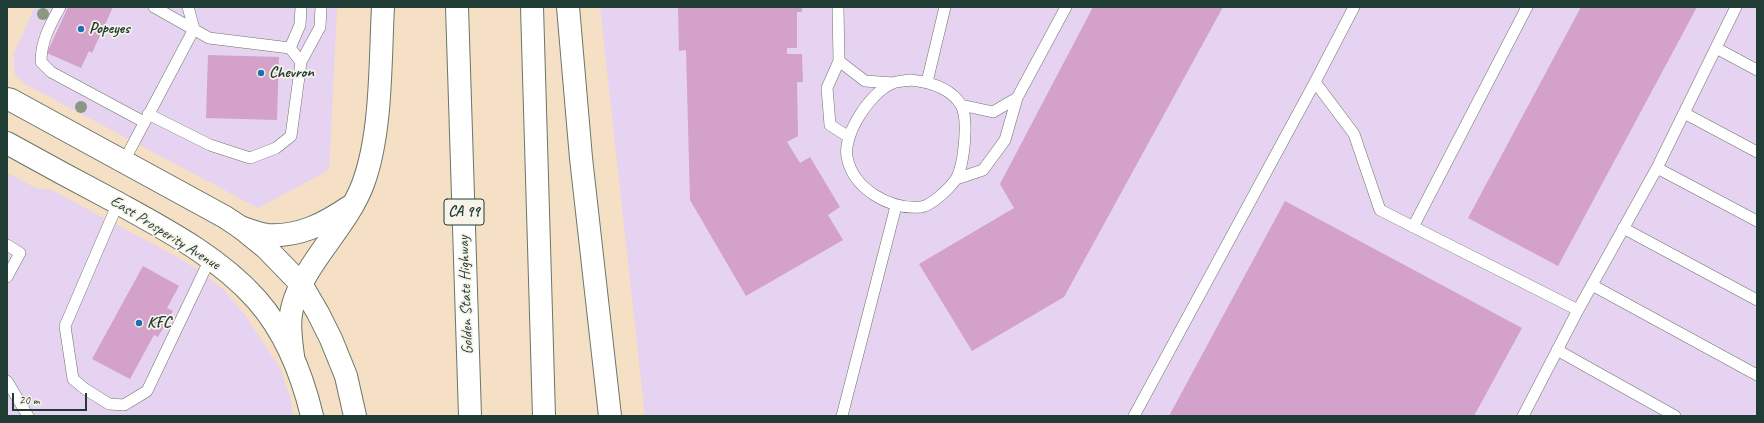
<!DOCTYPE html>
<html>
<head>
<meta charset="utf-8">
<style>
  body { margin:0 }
  #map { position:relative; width:1764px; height:423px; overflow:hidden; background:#f5dfc5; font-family:Caveat,sans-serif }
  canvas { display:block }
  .frame { position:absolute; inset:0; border:8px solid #1f3d34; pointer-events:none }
  .scale { position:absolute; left:12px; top:393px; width:75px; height:18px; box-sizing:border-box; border:2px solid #1f3d34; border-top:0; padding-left:5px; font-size:12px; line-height:14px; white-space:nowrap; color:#1f3d34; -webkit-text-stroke:3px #f7f3e8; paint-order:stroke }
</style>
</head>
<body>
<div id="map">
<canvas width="1764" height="423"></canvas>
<div class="frame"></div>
<div class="scale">20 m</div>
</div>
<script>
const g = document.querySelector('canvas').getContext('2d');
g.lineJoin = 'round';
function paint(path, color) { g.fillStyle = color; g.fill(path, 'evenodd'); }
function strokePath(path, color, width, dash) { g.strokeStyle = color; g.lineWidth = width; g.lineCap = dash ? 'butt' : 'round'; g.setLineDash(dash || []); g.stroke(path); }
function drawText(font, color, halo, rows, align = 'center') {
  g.font = font + ' Caveat,sans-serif'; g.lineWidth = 3.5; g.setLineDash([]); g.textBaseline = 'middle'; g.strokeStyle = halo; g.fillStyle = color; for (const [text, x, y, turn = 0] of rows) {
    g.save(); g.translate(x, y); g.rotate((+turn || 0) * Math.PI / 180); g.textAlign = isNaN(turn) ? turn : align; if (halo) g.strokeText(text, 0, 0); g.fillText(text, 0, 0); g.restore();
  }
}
const built = new Path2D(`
  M 35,7 L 337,7 L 329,170 L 258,208 L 25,84 L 14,73 L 14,53 Z
  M 600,7 L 1757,7 L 1757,416 L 645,416 Z
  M 7,173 L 36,188 L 52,190 L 177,257 L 200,271 L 223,289 L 245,315 L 280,368 L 290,396 L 293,416 L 7,416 Z`);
const building = new Path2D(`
  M 68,7 L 113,7 L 92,53 L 89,51 L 81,68 L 47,53 Z
  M 678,7 L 802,7 L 802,12 L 797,12 L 797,48 L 787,48 L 787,54 L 802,54 L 803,82 L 797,82 L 798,136 L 787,142 L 800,163 L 810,157 L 840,207 L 828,215 L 843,240 L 746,296 L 690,200 L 686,50 L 679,51 Z
  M 1093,7 L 1223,7 L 1064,297 L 972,351 L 919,264 L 1014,208 L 1000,184 Z
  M 1581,7 L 1697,7 L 1558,266 L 1468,218 Z
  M 208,55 L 279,57 L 277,120 L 206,118 Z
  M 1285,201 L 1522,328 L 1474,416 L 1169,416 Z
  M 143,266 L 179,286 L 167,308 L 173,311 L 158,337 L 154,335 L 130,379 L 92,359 Z`);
const lane = new Path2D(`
  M 60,7 C 50,25 41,41 41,62 L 51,72 L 144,122
  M 838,7 L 839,61 L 827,88 L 830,125 L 849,137
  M 1354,7 L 1315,82 L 1354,134 L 1380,210 L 1578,310 L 1657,168 L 1736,7
  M 290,48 L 300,25 L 301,7
  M 1716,48 L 1757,70
  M 839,61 L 865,81 L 893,83
  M 301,62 L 320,27 L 321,7
  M 911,80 C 929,82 951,88 961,105 C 969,119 964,165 956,179 C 950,188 931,206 921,207 C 890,210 853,189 847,157 C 843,134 871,91 893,83 C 898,81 905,81 911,80 Z
  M 927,82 L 945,7
  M 961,105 L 993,112 L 1017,98
  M 1684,113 L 1757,152
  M 148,114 L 210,145 L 250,158 L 276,148 L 291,136 L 301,62 L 290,48 L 209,38 L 154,7
  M 124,161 L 194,29 L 188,7
  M 1657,168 L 1757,221
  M 956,179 L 983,170 L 1005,140 L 1017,98 L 1066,7
  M 118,203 L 65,326 L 73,379 L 85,389 L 109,404 L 124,405 L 147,391 L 210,259
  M 1413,227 L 1527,7
  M 1623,228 L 1757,300
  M 7,245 L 20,253 L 7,277
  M 1592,285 L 1757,375
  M 1557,350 L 1675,416
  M 7,381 L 28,416
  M 842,416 L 896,206
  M 1134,416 L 1315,82
  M 1523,416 L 1578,310`);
const secondary = new Path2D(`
  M 7,99 L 11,100 L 225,217 L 240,227 L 266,248 L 301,284 L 318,313 L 331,339 L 346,376 L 355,416
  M 7,143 C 43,163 80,183 116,202 C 165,229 219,257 257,300 C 286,333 302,374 312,416`);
const highway = new Path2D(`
  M 457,7 L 470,416
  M 532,7 L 544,416
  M 568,7 L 581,158 L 610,416
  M 240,227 C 249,230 259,234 267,235 C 299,237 324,224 349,207
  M 293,356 C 291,340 288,321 293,305 C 305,262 347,227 363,184 C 382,133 380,62 383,7`);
const trees = [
  [43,14],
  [81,107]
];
const markers = [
  [81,29,4,"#1f6fb2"],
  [261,73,4,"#1f6fb2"],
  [139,323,4,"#1f6fb2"]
];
const shields = [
  [464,212,40]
];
const shieldNames = [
  ["CA 99",464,212]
];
const poiNames = [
  ["Popeyes",89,29],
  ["Chevron",269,73],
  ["KFC",147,323]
];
const streetNames = [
  ["East Prosperity Avenue",165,233,32],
  ["Golden State Highway",466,295,-92]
];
paint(built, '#e5d3f1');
paint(building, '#d4a1ca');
strokePath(lane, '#6a7667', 12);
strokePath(secondary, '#6a7667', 24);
strokePath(highway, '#6a7667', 24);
strokePath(lane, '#fff', 11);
strokePath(secondary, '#fff', 22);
strokePath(highway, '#fff', 22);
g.fillStyle = '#8a9781';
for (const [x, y] of trees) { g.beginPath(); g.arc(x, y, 6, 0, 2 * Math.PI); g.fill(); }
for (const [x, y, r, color] of markers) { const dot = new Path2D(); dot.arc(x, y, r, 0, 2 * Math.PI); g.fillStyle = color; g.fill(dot); strokePath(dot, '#f7f3e8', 1.5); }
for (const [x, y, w] of shields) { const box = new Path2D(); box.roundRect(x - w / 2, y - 13, w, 26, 3); g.fillStyle = '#f7f3e8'; g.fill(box); strokePath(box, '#1f3d34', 1); }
drawText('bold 15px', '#1f3d34', null, shieldNames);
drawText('bold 16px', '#1f3d34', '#f7f3e8', poiNames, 'left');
drawText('16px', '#1f3d34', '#f7f3e8', streetNames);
</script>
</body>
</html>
